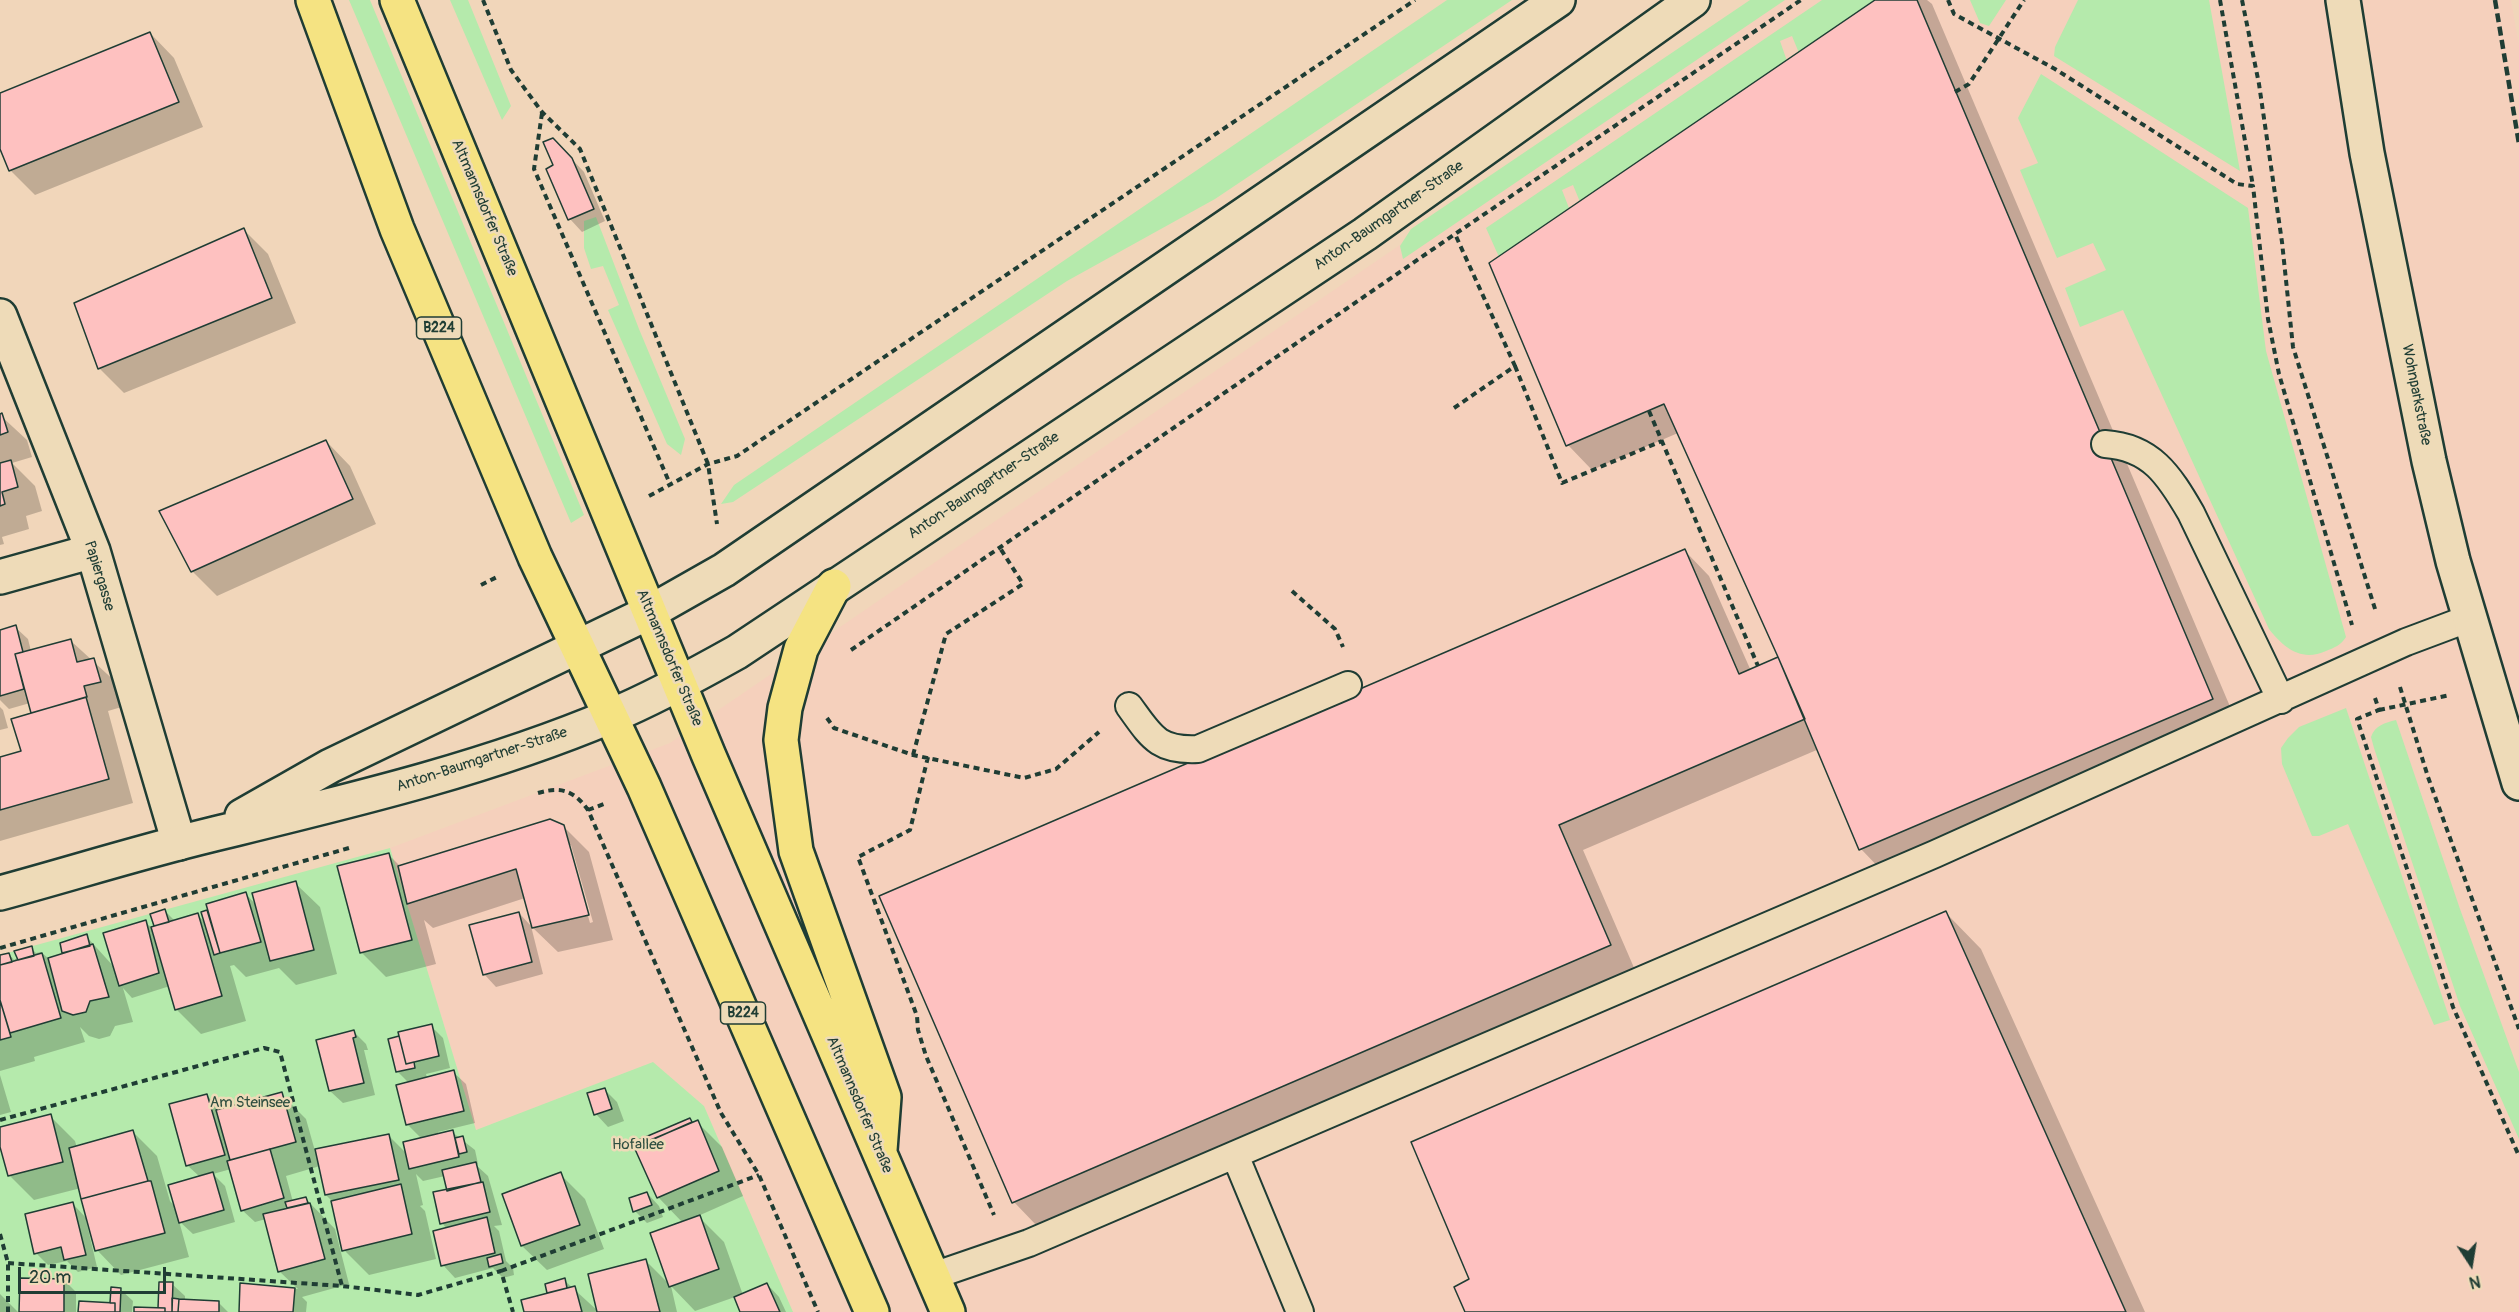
<!DOCTYPE html>
<html>
<head>
<meta charset="utf-8">
<style>
  body { margin:0 }
  #map { position:relative; width:2519px; height:1312px; overflow:hidden; background:#f1d6ba; font-family:Pangolin,sans-serif }
  canvas { display:block }
  .north { position:absolute; left:2441px; top:1234px; width:60px; height:60px; -webkit-text-stroke:4px #eedbb8; paint-order:stroke; rotate:168deg; font-size:16px; font-weight:700; line-height:24px; text-align:center; color:#1f3d34 }
  .north::after { content:''; display:block; margin:auto; width:21px; height:27px; background:#1f3d34; clip-path:polygon(50% 0,100% 100%,50% 72%,0 100%) }
  .scale { position:absolute; left:18px; top:1267px; width:148px; height:27px; box-sizing:border-box; border:3px solid #1f3d34; border-top:0; padding-left:8px; font-size:18px; line-height:21px; white-space:nowrap; color:#1f3d34; -webkit-text-stroke:4px #eedbb8; paint-order:stroke }
</style>
</head>
<body>
<div id="map">
<canvas width="2519" height="1312"></canvas>
<div class="north">N</div>
<div class="scale">20 m</div>
</div>
<script>
const g = document.querySelector('canvas').getContext('2d');
g.lineJoin = 'round';
function paint(path, color) { g.fillStyle = color; g.fill(path, 'evenodd'); }
function strokePath(path, color, width, dash) { g.strokeStyle = color; g.lineWidth = width; g.lineCap = dash ? 'butt' : 'round'; g.setLineDash(dash || []); g.stroke(path); }
function drawText(font, color, halo, rows, align = 'center') {
  g.font = font + ' Pangolin,sans-serif'; g.lineWidth = 5; g.setLineDash([]); g.textBaseline = 'middle'; g.strokeStyle = halo; g.fillStyle = color; for (const [text, x, y, turn = 0] of rows) {
    g.save(); g.translate(x, y); g.rotate((+turn || 0) * Math.PI / 180); g.textAlign = isNaN(turn) ? turn : align; if (halo) g.strokeText(text, 0, 0); g.fillText(text, 0, 0); g.restore();
  }
}
const built = new Path2D(`
  M 1759,0 L 2511,0 L 2519,46 L 2519,1312 L 793,1312 L 704,1106 L 653,1062 L 476,1130 L 390,848 L 670,743 Z`);
const green = new Path2D(`
  M 349,0 L 370,0 L 584,515 L 571,523 Z
  M 450,0 L 468,0 L 511,106 L 502,120 Z
  M 1447,0 L 1512,0 L 1215,199 L 1067,281 L 733,502 L 721,504 L 734,485 Z
  M 1750,0 L 1785,0 L 1403,259 L 1400,246 L 1411,229 Z
  M 1822,0 L 1875,0 L 1799,53 L 1792,36 L 1780,41 L 1787,61 L 1580,202 L 1573,185 L 1562,190 L 1569,208 L 1499,257 L 1486,228 Z
  M 1970,0 L 2006,0 L 1989,26 L 1980,23 Z
  M 2078,0 L 2209,0 L 2240,171 L 2054,56 L 2055,47 Z
  M 2041,74 L 2248,208 L 2266,351 L 2346,637 C 2341,645 2334,648 2326,651 C 2301,662 2284,648 2269,629 L 2123,310 L 2080,327 L 2065,288 L 2106,270 L 2093,243 L 2057,258 L 2020,170 L 2038,163 L 2018,118 Z
  M 596,217 L 639,329 L 685,439 L 681,455 L 667,444 L 608,310 L 619,305 L 603,266 L 591,269 L 584,248 L 584,221 Z
  M 2346,708 L 2450,1020 L 2434,1025 L 2348,824 L 2319,836 L 2312,836 L 2282,764 L 2281,748 L 2288,738 L 2299,727 Z
  M 2396,720 L 2460,909 L 2519,1072 L 2519,1139 L 2460,1006 L 2374,748 L 2371,737 C 2375,725 2385,723 2396,720 Z
  M 390,848 L 476,1130 L 653,1062 L 704,1106 L 793,1312 L 0,1312 L 0,955 Z`);
const shadow = new Path2D(`
  M 1877,0 L 1927,0 L 1932,4 L 2237,723 L 1885,874 L 1861,849 L 1819,749 L 1583,850 L 1635,970 L 1038,1227 L 1014,1202 L 1685,551 L 1709,576 L 1751,671 L 1780,658 L 1678,433 L 1592,470 L 1568,445 Z
  M 150,33 L 174,58 L 203,127 L 35,195 L 10,170 L 0,145 L 0,95 Z
  M 566,153 L 584,172 L 605,221 L 582,232 L 570,219 L 548,169 L 555,166 Z
  M 243,229 L 268,254 L 296,323 L 124,393 L 99,368 Z
  M 0,415 L 27,440 L 32,457 L 12,463 L 35,486 L 42,511 L 26,516 L 29,529 L 2,537 L 4,544 L 0,545 Z
  M 326,441 L 350,466 L 376,524 L 217,596 L 192,571 Z
  M 15,627 L 28,639 L 31,651 L 71,641 L 118,684 L 125,706 L 108,711 L 133,803 L 0,841 L 0,759 L 22,752 L 33,714 L 30,703 L 9,709 L 0,700 L 0,631 Z
  M 0,707 L 3,710 L 8,728 L 0,730 Z
  M 564,827 L 589,852 L 613,940 L 558,952 L 533,928 L 525,898 L 433,928 L 424,920 L 436,964 L 386,977 L 361,952 L 388,854 L 401,867 ZM 568,845 L 571,845 L 593,922 L 590,923 Z
  M 295,883 L 320,907 L 337,974 L 296,985 L 279,968 L 246,977 L 234,965 L 230,966 L 246,1021 L 201,1034 L 176,1009 L 170,986 L 132,998 L 123,988 L 133,1022 L 115,1026 L 110,1036 L 99,1039 L 89,1036 L 80,1027 L 85,1042 L 34,1057 L 35,1061 L 0,1071 L 0,957 L 9,954 L 14,960 L 31,948 L 36,953 L 41,952 L 49,959 L 65,954 L 64,952 L 86,936 L 115,968 L 145,922 L 152,928 L 156,927 L 152,915 L 165,911 L 175,921 L 198,915 L 206,924 L 203,913 L 246,894 L 256,905 Z
  M 519,913 L 531,926 L 543,974 L 496,987 L 484,974 Z
  M 1946,913 L 1981,949 L 2145,1312 L 1467,1312 L 1471,1279 Z
  M 431,1026 L 443,1038 L 450,1068 L 426,1074 L 427,1078 L 453,1072 L 466,1084 L 475,1123 L 438,1132 L 439,1135 L 452,1132 L 475,1150 L 478,1164 L 476,1165 L 488,1176 L 502,1225 L 494,1226 L 499,1231 L 506,1261 L 513,1268 L 514,1275 L 503,1278 L 493,1268 L 455,1278 L 443,1265 L 447,1229 L 442,1223 L 448,1190 L 445,1176 L 423,1181 L 416,1174 L 423,1205 L 420,1206 L 425,1211 L 436,1259 L 369,1275 L 344,1250 L 332,1201 L 326,1195 L 320,1166 L 286,1176 L 293,1202 L 305,1198 L 335,1229 L 349,1284 L 302,1297 L 307,1302 L 306,1312 L 240,1312 L 242,1285 L 298,1289 L 279,1271 L 266,1219 L 255,1222 L 242,1210 L 231,1169 L 213,1174 L 225,1186 L 235,1222 L 193,1234 L 179,1221 L 189,1257 L 121,1275 L 97,1250 L 81,1188 L 34,1200 L 9,1175 L 0,1141 L 0,1129 L 50,1116 L 75,1141 L 77,1148 L 132,1131 L 157,1156 L 170,1201 L 176,1208 L 200,1177 L 187,1165 L 207,1095 L 220,1111 L 281,1094 L 306,1119 L 315,1151 L 389,1136 L 407,1154 L 422,1139 L 407,1124 L 409,1083 L 397,1071 Z
  M 354,1032 L 366,1044 L 368,1050 L 364,1050 L 375,1095 L 343,1103 L 330,1091 Z
  M 0,1075 L 11,1112 L 0,1115 Z
  M 604,1089 L 617,1102 L 624,1121 L 608,1127 L 596,1114 Z
  M 690,1119 L 694,1123 L 697,1122 L 722,1147 L 743,1196 L 698,1216 L 724,1242 L 743,1295 L 767,1284 L 779,1297 L 786,1312 L 742,1312 L 735,1297 L 695,1311 L 671,1286 L 677,1312 L 526,1312 L 549,1294 L 546,1285 L 564,1280 L 599,1312 L 646,1261 L 670,1285 L 683,1223 L 658,1197 L 636,1148 Z
  M 560,1174 L 585,1199 L 604,1249 L 547,1270 L 522,1246 L 504,1195 Z
  M 647,1193 L 659,1206 L 663,1217 L 647,1223 L 635,1211 Z
  M 73,1204 L 88,1220 L 86,1220 L 97,1267 L 78,1272 L 67,1261 L 48,1265 L 36,1253 Z
  M 64,1280 L 76,1292 L 76,1312 L 20,1312 Z
  M 172,1284 L 185,1296 L 185,1300 L 219,1303 L 228,1312 L 136,1312 L 160,1309 Z
  M 120,1289 L 133,1301 L 132,1312 L 79,1312 L 112,1304 Z
  M 0,1294 L 18,1312 L 0,1312 Z`);
const building = new Path2D(`
  M 1875,0 L 1917,0 L 2213,699 L 1859,850 L 1778,657 L 1664,404 L 1566,446 L 1489,263 Z
  M 150,32 L 179,102 L 9,171 L 0,149 L 0,93 Z
  M 553,138 L 572,158 L 594,209 L 568,220 L 546,169 L 553,165 L 543,142 Z
  M 244,228 L 272,298 L 98,369 L 74,303 Z
  M 2,413 L 8,432 L 0,435 L 0,414 Z
  M 326,440 L 353,499 L 191,572 L 159,511 Z
  M 11,460 L 18,487 L 2,492 L 5,504 L 0,506 L 0,463 Z
  M 1685,549 L 1739,674 L 1778,657 L 1805,719 L 1559,825 L 1611,945 L 1012,1203 L 879,896 Z
  M 16,625 L 23,652 L 15,654 L 24,689 L 0,696 L 0,630 Z
  M 71,639 L 77,662 L 94,658 L 101,682 L 84,686 L 87,697 L 31,713 L 15,654 Z
  M 86,697 L 109,779 L 0,810 L 0,757 L 21,751 L 11,719 Z
  M 550,819 L 564,825 L 589,915 L 532,928 L 516,869 L 407,904 L 398,866 Z
  M 389,853 L 412,940 L 360,953 L 337,866 Z
  M 296,881 L 314,950 L 270,961 L 252,893 Z
  M 246,892 L 261,942 L 220,953 L 206,904 Z
  M 165,909 L 169,922 L 154,926 L 150,914 Z
  M 207,910 L 220,953 L 214,955 L 201,912 Z
  M 1946,911 L 2126,1312 L 1465,1312 L 1454,1287 L 1469,1279 L 1411,1142 Z
  M 519,912 L 532,962 L 483,975 L 469,925 Z
  M 198,913 L 222,996 L 175,1010 L 151,927 Z
  M 146,920 L 159,973 L 119,986 L 103,933 Z
  M 87,934 L 90,946 L 62,953 L 60,943 Z
  M 93,944 L 109,997 L 90,1001 L 86,1012 L 73,1015 L 62,1011 L 48,958 Z
  M 32,946 L 34,956 L 18,960 L 14,951 Z
  M 9,953 L 12,962 L 0,965 L 0,955 Z
  M 42,953 L 61,1018 L 10,1033 L 0,1000 L 0,965 Z
  M 0,1000 L 11,1037 L 0,1040 Z
  M 432,1024 L 439,1056 L 406,1064 L 398,1032 Z
  M 354,1030 L 356,1037 L 353,1038 L 364,1083 L 329,1091 L 316,1040 Z
  M 399,1036 L 406,1064 L 414,1062 L 415,1068 L 396,1072 L 388,1039 Z
  M 454,1070 L 464,1111 L 406,1125 L 396,1085 Z
  M 605,1088 L 612,1109 L 594,1115 L 587,1093 Z
  M 282,1092 L 296,1142 L 230,1160 L 216,1110 Z
  M 207,1094 L 225,1155 L 186,1166 L 169,1104 Z
  M 51,1114 L 63,1162 L 8,1176 L 0,1147 L 0,1127 Z
  M 690,1118 L 692,1122 L 638,1146 L 636,1141 Z
  M 698,1120 L 719,1171 L 657,1198 L 634,1147 Z
  M 133,1130 L 148,1181 L 81,1199 L 69,1148 Z
  M 453,1130 L 459,1157 L 409,1169 L 403,1142 Z
  M 389,1134 L 399,1180 L 325,1195 L 315,1149 Z
  M 463,1136 L 467,1152 L 459,1154 L 455,1138 Z
  M 270,1149 L 284,1198 L 241,1211 L 227,1161 Z
  M 476,1162 L 481,1182 L 447,1191 L 442,1170 Z
  M 213,1172 L 224,1210 L 179,1223 L 168,1185 Z
  M 561,1172 L 580,1225 L 521,1246 L 502,1194 Z
  M 148,1181 L 151,1181 L 165,1233 L 95,1251 L 81,1199 Z
  M 483,1182 L 490,1212 L 440,1224 L 433,1192 Z
  M 401,1184 L 412,1234 L 342,1251 L 331,1201 Z
  M 647,1192 L 652,1205 L 633,1212 L 629,1198 Z
  M 306,1197 L 308,1203 L 287,1208 L 285,1202 Z
  M 73,1202 L 86,1255 L 64,1260 L 61,1247 L 34,1254 L 25,1214 Z
  M 310,1203 L 325,1259 L 278,1272 L 263,1214 Z
  M 700,1215 L 719,1269 L 669,1287 L 650,1233 Z
  M 487,1217 L 495,1253 L 441,1266 L 433,1231 Z
  M 501,1254 L 503,1263 L 489,1267 L 487,1258 Z
  M 646,1259 L 660,1312 L 597,1312 L 588,1274 Z
  M 20,1278 L 64,1279 L 64,1312 L 19,1312 Z
  M 565,1278 L 567,1288 L 547,1293 L 545,1284 Z
  M 159,1282 L 173,1282 L 172,1312 L 165,1312 L 165,1308 L 158,1308 Z
  M 240,1283 L 295,1288 L 293,1312 L 239,1312 Z
  M 767,1283 L 780,1312 L 740,1312 L 734,1297 Z
  M 575,1286 L 582,1312 L 524,1312 L 521,1300 Z
  M 111,1287 L 121,1288 L 120,1312 L 115,1312 L 115,1303 L 110,1303 Z
  M 172,1298 L 179,1299 L 178,1312 L 172,1312 Z
  M 179,1299 L 219,1301 L 219,1312 L 178,1312 Z
  M 79,1301 L 115,1303 L 115,1312 L 78,1312 Z
  M 134,1307 L 165,1308 L 165,1312 L 134,1312 Z`);
const path = new Path2D(`
  M 483,0 L 511,70 L 542,112 L 580,149 L 708,464 L 717,524
  M 1948,0 L 1954,14 L 2055,69 L 2237,184 L 2253,186 L 2268,319 L 2279,374 L 2352,625
  M 2220,0 L 2253,186
  M 2242,0 L 2259,84 L 2282,242 L 2293,347 L 2376,612
  M 1955,92 L 1969,84 L 2024,0
  M 542,113 L 534,169 L 670,484
  M 1515,366 L 1562,483 L 1662,441
  M 1454,408 L 1515,366 L 1455,234
  M 1649,411 L 1758,666
  M 649,496 L 708,464 L 737,456 L 1415,0
  M 481,585 L 497,577
  M 1292,591 L 1335,629 L 1343,647
  M 851,650 L 1455,234 L 1801,0
  M 2400,687 L 2428,777 L 2519,1029
  M 2375,698 L 2379,710 L 2357,719 L 2453,1007 L 2519,1156
  M 2379,710 L 2450,695
  M 827,718 L 834,728 L 913,755 L 1024,778 L 1056,769 L 1099,732
  M 913,755 L 946,634 L 1023,584 L 1000,548
  M 928,757 L 910,830 L 858,857 L 917,1016 L 918,1030 L 926,1056 L 994,1215
  M 538,793 C 562,786 574,791 588,810 L 721,1113 L 759,1175 L 818,1312
  M 588,810 L 604,804
  M 0,948 L 349,848
  M 0,1120 L 264,1048 L 280,1052 L 342,1286
  M 0,1234 L 8,1263 L 8,1312
  M 8,1263 L 342,1286 L 418,1295 L 501,1271 L 513,1312
  M 501,1271 L 759,1175`);
const lane = new Path2D(`
  M 2105,444 C 2151,447 2169,475 2191,513 L 2281,700
  M 1129,706 C 1151,736 1157,751 1198,749 L 1348,685
  M 1235,1155 L 1300,1312
  M 933,1276 L 1029,1243 L 1935,854 L 2406,642 L 2470,618`);
const street = new Path2D(`
  M 2343,0 L 2367,153 L 2429,461 L 2453,561 L 2519,783
  M 0,316 L 93,551 L 179,843
  M 0,577 L 93,551`);
const secondary = new Path2D(`
  M 242,816 L 330,766 L 650,612 L 724,570 L 1558,0
  M 0,893 C 70,874 140,852 210,835 C 345,802 483,770 611,716 C 654,698 696,675 737,652 L 1365,234 L 1693,0`);
const primary = new Path2D(`
  M 313,0 L 397,229 L 535,557 L 644,787 L 872,1312
  M 397,0 L 709,756 L 948,1312
  M 834,586 L 801,649 L 785,708 L 781,740 L 796,851 L 884,1097 L 880,1150`);
const rail = new Path2D(`
  M 2495,0 L 2519,144`);
const shields = [
  [439,328,45],
  [743,1013,45]
];
const shieldNames = [
  ["B224",439,328],
  ["B224",743,1013]
];
const streetNames = [
  ["Altmannsdorfer Straße",484,208,67],
  ["Anton-Baumgartner-Straße",1389,216,-35],
  ["Wohnparkstraße",2416,395,79],
  ["Anton-Baumgartner-Straße",984,486,-34],
  ["Papiergasse",99,576,73],
  ["Altmannsdorfer Straße",669,658,67],
  ["Anton-Baumgartner-Straße",482,760,-18],
  ["Altmannsdorfer Straße",859,1105,67]
];
const parkNames = [
  ["Am Steinsee",250,1103],
  ["Hofallee",638,1145]
];
paint(built, '#f5d0bc');
paint(green, '#b5eaac');
paint(shadow, '#0003');
paint(building, '#fec1c0');
strokePath(building, '#1f3d34', 1.5);
strokePath(lane, '#1f3d34', 30);
strokePath(street, '#1f3d34', 38);
strokePath(secondary, '#1f3d34', 38);
strokePath(primary, '#1f3d34', 38);
strokePath(path, '#1f3d34', 4, [6, 4.5]);
strokePath(lane, '#eedbb8', 26);
strokePath(street, '#eedbb8', 33);
strokePath(secondary, '#eedbb8', 33);
strokePath(primary, '#f5e382', 33);
strokePath(rail, '#1f3d34', 4.5, [9, 4.5]);
for (const [x, y, w] of shields) { const box = new Path2D(); box.roundRect(x - w / 2, y - 11, w, 22, 4.5); g.fillStyle = '#eedbb8'; g.fill(box); strokePath(box, '#1f3d34', 1.5); }
drawText('bold 14px', '#1f3d34', null, shieldNames);
drawText('15px', '#1f3d34', '#eedbb8', streetNames);
drawText('15px', '#2e4e40', '#eedbb8', parkNames);
</script>
</body>
</html>
